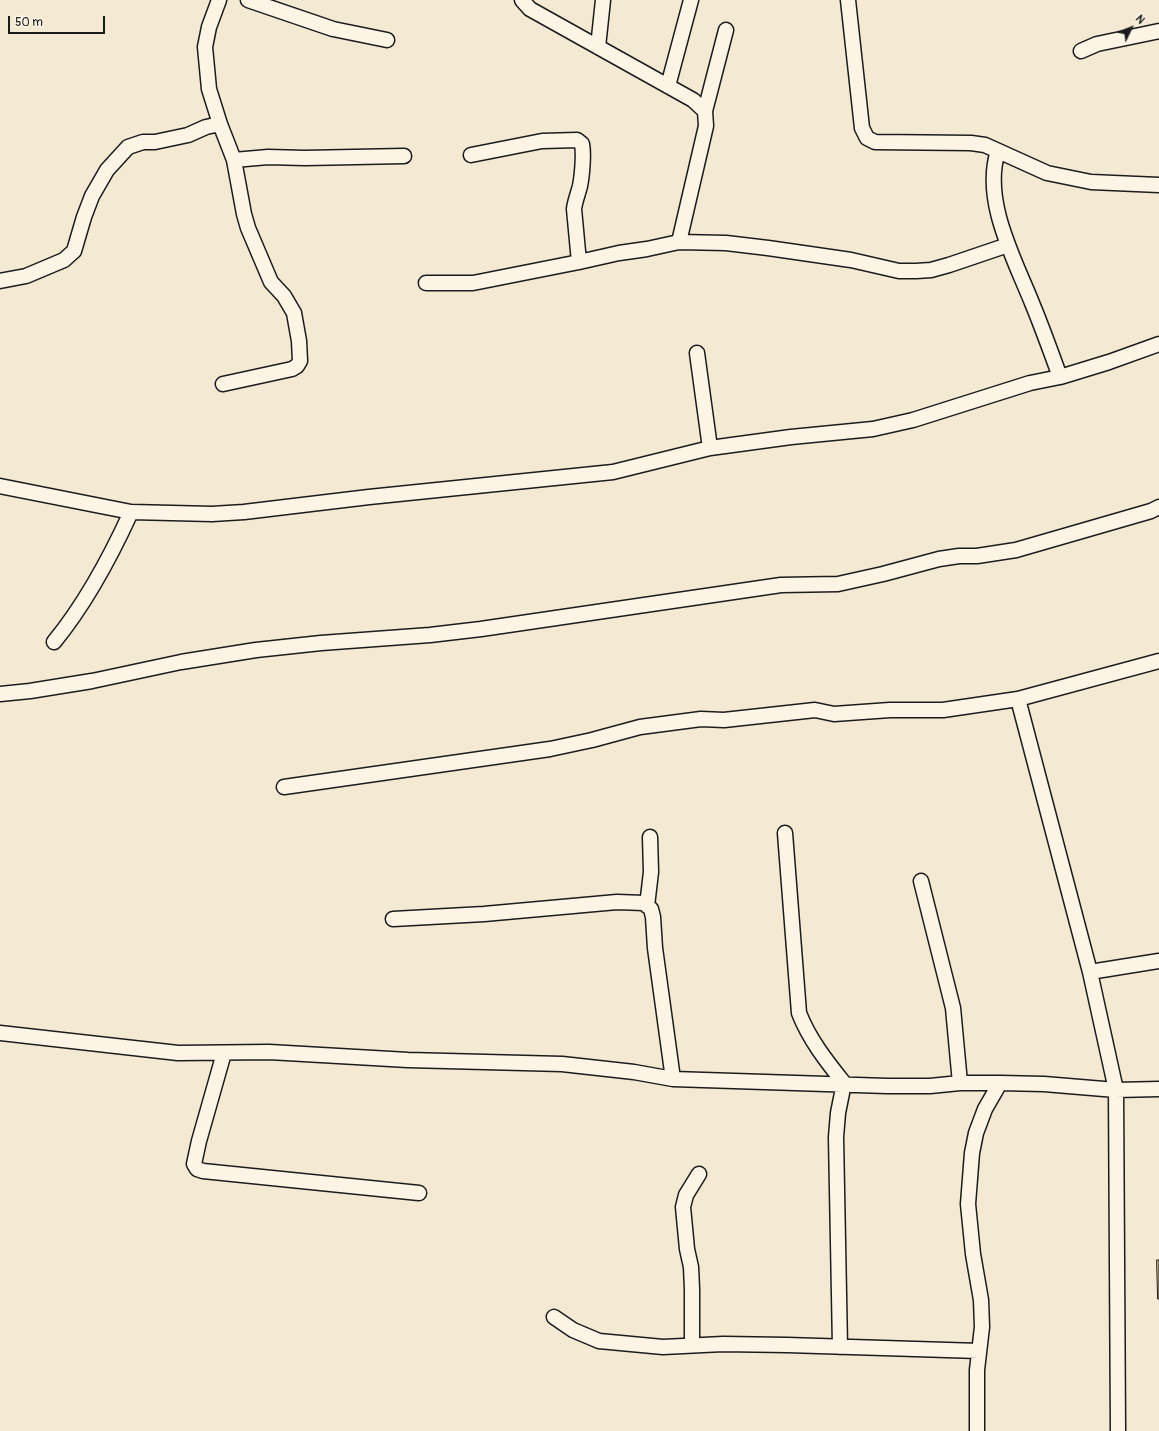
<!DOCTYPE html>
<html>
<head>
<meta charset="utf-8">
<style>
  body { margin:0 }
  #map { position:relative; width:1159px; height:1431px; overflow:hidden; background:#f4ead3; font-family:Pangolin,sans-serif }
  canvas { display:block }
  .north { position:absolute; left:1111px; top:8px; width:40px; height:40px; -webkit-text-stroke:3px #fcf5e5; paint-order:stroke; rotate:47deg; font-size:11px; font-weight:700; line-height:16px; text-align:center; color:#1c1c1c }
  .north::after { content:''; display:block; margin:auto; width:14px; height:18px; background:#1c1c1c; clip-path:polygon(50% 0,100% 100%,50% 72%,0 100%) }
  .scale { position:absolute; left:8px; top:16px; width:97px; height:18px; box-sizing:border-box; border:2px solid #1c1c1c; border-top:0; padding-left:5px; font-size:12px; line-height:14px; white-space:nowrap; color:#1c1c1c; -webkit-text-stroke:3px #fcf5e5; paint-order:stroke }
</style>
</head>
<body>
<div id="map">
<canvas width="1159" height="1431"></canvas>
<div class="north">N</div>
<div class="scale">50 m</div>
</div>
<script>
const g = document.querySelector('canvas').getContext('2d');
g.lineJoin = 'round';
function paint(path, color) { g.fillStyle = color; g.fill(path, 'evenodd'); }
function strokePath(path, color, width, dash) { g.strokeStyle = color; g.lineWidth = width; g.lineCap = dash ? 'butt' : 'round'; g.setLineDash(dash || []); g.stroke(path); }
const building = new Path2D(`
  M 1157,1260 L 1159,1260 L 1159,1299 L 1158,1299 Z`);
const street = new Path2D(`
  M 219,0 L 209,27 L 205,47 L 209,89 L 220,124 L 234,160 L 244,214 L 248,228 L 271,282 L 284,296 L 294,313 L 299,341 L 300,361 L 297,366 L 292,369 L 223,384
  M 248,0 L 333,29 L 387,40
  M 522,0 L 530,9 L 693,100 L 705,111 L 706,126 L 679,242
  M 848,0 L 862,128 L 867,138 L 875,142 L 971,143 L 985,145 L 1047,173 L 1091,182 L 1159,185
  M 598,47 L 603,0
  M 1081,51 L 1097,44 L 1159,31
  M 668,86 L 691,0
  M 705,111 L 726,30
  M 998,151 C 982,200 1014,258 1032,303 C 1042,327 1051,352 1060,377
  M 471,155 L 542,141 L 577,140 L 582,144 C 584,154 582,176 580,186 C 578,194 575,201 574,209 L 579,262
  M 234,160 L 268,157 L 305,158 L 404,156
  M 0,281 L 26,276 L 64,260 L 74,251 L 84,217 L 92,196 L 107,170 L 128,147 L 143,142 L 155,142 L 188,135 L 206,127 L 220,124
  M 426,283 L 473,283 L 579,262 L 619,253 L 647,249 L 679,242 L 726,243 L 768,248 L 851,260 L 899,271 L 916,271 L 931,270 L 949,265 L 1008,245
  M 697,353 L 710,448
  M 0,486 L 131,512
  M 54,642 C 86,603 110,558 131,512 L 212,514 L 244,512 L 369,497 L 613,472 L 710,448 L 791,437 L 873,429 L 913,420 L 1030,383 L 1060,377 L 1109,362 L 1159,344
  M 0,694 L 30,691 L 92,681 L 181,662 L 256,650 L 321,643 L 430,635 L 481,629 L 781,585 L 838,584 L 883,574 L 939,559 L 959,556 L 977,556 L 1016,550 L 1151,511 L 1159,507
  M 284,787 L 550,749 L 592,740 L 640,727 L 701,719 L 724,720 L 815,710 L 834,714 L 890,710 L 943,710 L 1018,699
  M 785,833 L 799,1013 C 809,1039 827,1062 844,1083 L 838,1113 L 836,1137 L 840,1347
  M 921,881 L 953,1008 L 960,1083
  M 647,906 L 651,872 L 650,837
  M 393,919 L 484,914 L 617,902 L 644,903 L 651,909 L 653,917 L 655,948 L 673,1079
  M 1090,972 L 1159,961
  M 0,1033 L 178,1053 L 269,1052 L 408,1060 L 562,1064 L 634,1072 L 673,1079 L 887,1086 L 930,1086 L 960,1083 L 1000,1083 L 1044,1084 L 1116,1090 L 1159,1089
  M 224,1053 L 199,1141 L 194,1164 L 197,1169 L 203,1171 L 419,1193
  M 554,1317 L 573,1330 L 599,1341 L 663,1347 L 723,1344 L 787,1345 L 979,1351
  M 692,1345 L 692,1289 L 691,1267 L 687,1249 L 683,1207 L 686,1195 L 699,1174
  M 977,1431 L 977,1370 L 982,1327 L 981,1300 L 973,1254 L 968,1204 L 972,1153 L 976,1133 L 985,1109 L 1000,1083
  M 1118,1431 L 1116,1090 L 1090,972 L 1018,699 L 1159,661`);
paint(building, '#d6bc8c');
strokePath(building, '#1c1c1c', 1);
strokePath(street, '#1c1c1c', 17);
strokePath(street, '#fcf5e5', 14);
</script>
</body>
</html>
